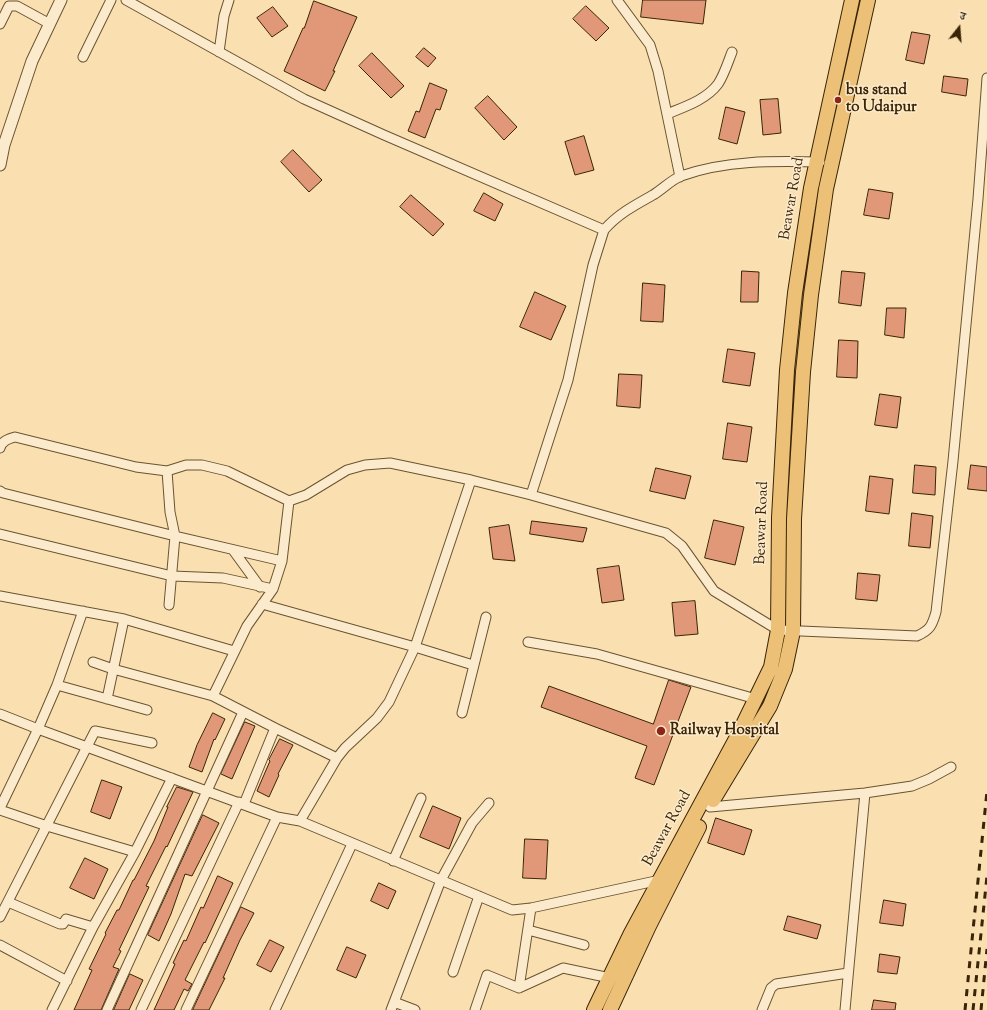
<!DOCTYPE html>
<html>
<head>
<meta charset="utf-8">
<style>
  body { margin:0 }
  #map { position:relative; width:987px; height:1010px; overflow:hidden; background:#fadfb1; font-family:"Sorts Mill Goudy","Noto Serif Devanagari",serif }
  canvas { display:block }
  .north { position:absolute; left:939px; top:8px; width:40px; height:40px; -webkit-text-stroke:3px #fceacc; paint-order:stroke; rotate:17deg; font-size:11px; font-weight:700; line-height:16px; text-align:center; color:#392506 }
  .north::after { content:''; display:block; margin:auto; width:14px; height:18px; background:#392506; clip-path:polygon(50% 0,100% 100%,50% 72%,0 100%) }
</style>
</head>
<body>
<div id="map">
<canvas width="987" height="1010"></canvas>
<div class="north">उ</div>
</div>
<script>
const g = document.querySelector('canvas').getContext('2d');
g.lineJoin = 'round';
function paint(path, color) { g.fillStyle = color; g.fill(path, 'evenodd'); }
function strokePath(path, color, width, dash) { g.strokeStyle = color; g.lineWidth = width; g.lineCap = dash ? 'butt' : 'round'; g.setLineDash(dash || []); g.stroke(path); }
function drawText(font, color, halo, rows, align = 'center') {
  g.font = font + ' "Sorts Mill Goudy",serif'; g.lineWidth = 3; g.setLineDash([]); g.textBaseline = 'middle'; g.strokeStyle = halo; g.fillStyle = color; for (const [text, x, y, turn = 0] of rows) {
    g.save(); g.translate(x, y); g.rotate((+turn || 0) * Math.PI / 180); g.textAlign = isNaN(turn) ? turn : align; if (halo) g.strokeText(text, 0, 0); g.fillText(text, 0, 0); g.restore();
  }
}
const building = new Path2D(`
  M 643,0 L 706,0 L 703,24 L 641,17 Z
  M 314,1 L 357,17 L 333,71 L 335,71 L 325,91 L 284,71 L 303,28 L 304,28 Z
  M 586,6 L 609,28 L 596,41 L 573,19 Z
  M 273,7 L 288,26 L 272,37 L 257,18 Z
  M 912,32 L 930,35 L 924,64 L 906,60 Z
  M 424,48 L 436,58 L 428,67 L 416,57 Z
  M 372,53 L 404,86 L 391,98 L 359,66 Z
  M 944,76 L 968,79 L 966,96 L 942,92 Z
  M 430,83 L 447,90 L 440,110 L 436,109 L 425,138 L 408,131 L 416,111 L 419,112 Z
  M 488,96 L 517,127 L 504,140 L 475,108 Z
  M 778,99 L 781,133 L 763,135 L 760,100 Z
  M 726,107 L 745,112 L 737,144 L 719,139 Z
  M 584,136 L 594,170 L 575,175 L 565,142 Z
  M 293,150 L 322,180 L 309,192 L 281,162 Z
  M 869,189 L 893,193 L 889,219 L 864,215 Z
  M 484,193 L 503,204 L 495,221 L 474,211 Z
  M 411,195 L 444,224 L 433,236 L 400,207 Z
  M 742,271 L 759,272 L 758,302 L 741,302 Z
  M 842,271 L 865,273 L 861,306 L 839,303 Z
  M 643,283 L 665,285 L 663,322 L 641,321 Z
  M 535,292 L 566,306 L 551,340 L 520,327 Z
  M 887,308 L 906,308 L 904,338 L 885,335 Z
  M 839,340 L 858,341 L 857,378 L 837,377 Z
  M 728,349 L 755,353 L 750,386 L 723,382 Z
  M 619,374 L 642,375 L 640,408 L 617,406 Z
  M 880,394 L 901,397 L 897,428 L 875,425 Z
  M 728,423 L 752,427 L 747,462 L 723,459 Z
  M 915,465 L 936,467 L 935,495 L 913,493 Z
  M 971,465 L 987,467 L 987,491 L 968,489 Z
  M 656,468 L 691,476 L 685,499 L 650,491 Z
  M 870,476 L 893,479 L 889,514 L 866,511 Z
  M 912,513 L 933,516 L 930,548 L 909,546 Z
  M 714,520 L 744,527 L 735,565 L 705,558 Z
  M 532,521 L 587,528 L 583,542 L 530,534 Z
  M 509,525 L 515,561 L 493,559 L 489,528 Z
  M 619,566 L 624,600 L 602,603 L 597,569 Z
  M 858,573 L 880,575 L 877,601 L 856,599 Z
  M 695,601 L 698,634 L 675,636 L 672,603 Z
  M 669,680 L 691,687 L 654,785 L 635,778 L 647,746 L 541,707 L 549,686 L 653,724 Z
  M 213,713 L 225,719 L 215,740 L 214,739 L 202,772 L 189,767 L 197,745 Z
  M 245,722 L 255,726 L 232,779 L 221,774 Z
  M 280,739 L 293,745 L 278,774 L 279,775 L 269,797 L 257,791 L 270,761 L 269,760 Z
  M 102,780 L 122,787 L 110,819 L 91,812 Z
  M 177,787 L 193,792 L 167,847 L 166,846 L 146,886 L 149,887 L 119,950 L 121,951 L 113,967 L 119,969 L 101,1010 L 74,1010 L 92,970 L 89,969 L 106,934 L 105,933 L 117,910 L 119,910 L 133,880 L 134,880 L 154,841 L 168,807 L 167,807 Z
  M 433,806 L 461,818 L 449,849 L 420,837 Z
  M 203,815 L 219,823 L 192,876 L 185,874 L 171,914 L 159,941 L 148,935 Z
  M 716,818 L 752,830 L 744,855 L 708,843 Z
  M 525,839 L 548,840 L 546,879 L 523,878 Z
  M 85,858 L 108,869 L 94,899 L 70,888 Z
  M 218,876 L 233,883 L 205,943 L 204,942 L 185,980 L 192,984 L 188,991 L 184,989 L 174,1010 L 154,1010 L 175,964 L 173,963 L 184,940 L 186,941 L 201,907 L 203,908 Z
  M 379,883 L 396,891 L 388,909 L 371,901 Z
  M 884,900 L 906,904 L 903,926 L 880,923 Z
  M 241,907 L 254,913 L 240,940 L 223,978 L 225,978 L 209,1010 L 193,1010 Z
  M 788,916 L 821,925 L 817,939 L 784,930 Z
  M 270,940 L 284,947 L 271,972 L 257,965 Z
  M 347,947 L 366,955 L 356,978 L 337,970 Z
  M 880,954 L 900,957 L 897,974 L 878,972 Z
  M 130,974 L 143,980 L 129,1010 L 114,1010 Z
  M 874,1000 L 896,1003 L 895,1010 L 872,1010 Z`);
const minor = new Path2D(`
  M 126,0 L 304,99 L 384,135 L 604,230 C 618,214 635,205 653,195 C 663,189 671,180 681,176 C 726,160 773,161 820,162
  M 617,0 L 650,45 L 658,71 L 680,177
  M 0,24 L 9,6 L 17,6 L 50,24
  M 219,52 L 224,16 L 229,0
  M 83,57 L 111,0
  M 667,114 C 684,107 706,100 718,84 C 724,75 728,62 732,52
  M 604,230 L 593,265 L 568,380 L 531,495 L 666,533 L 682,546 L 714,591 L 778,630 L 917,636 C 930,630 932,626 936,612 L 953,461 L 978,199 L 987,78
  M 0,448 C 2,441 8,439 15,437 L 136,467 L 167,471 L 186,465 L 202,465 L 227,471 L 289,501 L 306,495 L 347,470 L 365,465 L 390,463 L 471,480 L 531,495
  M 167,471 L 170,512 L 175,536 L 169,605
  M 0,491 L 3,493 L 175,536 L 282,561
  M 0,534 L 172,576 L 223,578 L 273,589
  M 233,550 L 260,587
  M 0,596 L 124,619 L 234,651
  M 262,604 L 415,647 L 473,665
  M 83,611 L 57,685 L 147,710
  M 528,642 L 597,654 L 756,699
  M 93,662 L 113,669 L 213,696 L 275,728 L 337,758
  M 213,696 L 247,626 L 273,589 L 282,561 L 289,501
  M 107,699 L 124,619
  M 462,713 L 486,617
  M 0,714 L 38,729 L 277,817 L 300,821 L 512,910 L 531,908 L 660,880 L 662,880
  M 244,804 L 275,728
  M 710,807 L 865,793 L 912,786 L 929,779 L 951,767
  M 0,808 L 38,729 L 57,685
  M 0,810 L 47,826 L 135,852
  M 300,821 L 337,758 L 345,748 L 377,718 L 389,702 L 415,647 L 471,480
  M 393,861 L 421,798
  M 8,902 L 60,924 L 63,924 L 66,919 L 93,927
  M 531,908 L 519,988 L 563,968 L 610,978
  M 0,917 L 95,731 L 152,743
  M 528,930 L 584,945
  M 0,945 L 67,981
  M 453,972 L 479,896
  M 394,1002 L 415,1010
  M 52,1010 L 93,927 L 135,852 L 172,778
  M 107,1010 L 243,712
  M 141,1010 L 239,802
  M 186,1010 L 277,817
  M 275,1010 L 352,844
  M 391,1010 L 441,880 L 472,823 L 489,803
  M 475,1010 L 487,975 L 519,988
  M 762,1010 L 771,988 L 776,984 L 848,973
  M 845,1010 L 865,793`);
const tertiary = new Path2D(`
  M 0,165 L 4,145 L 32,61 L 61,0`);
const primary = new Path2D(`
  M 713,800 L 770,706 L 785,669 L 793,631 L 794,519 L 803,372 L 811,295 L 826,189 L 868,0
  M 594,1010 L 631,933 L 738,735 L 771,667 L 778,630 L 779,518 L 787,370 L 795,293 L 811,188 L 852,0
  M 610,1010 L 649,926 L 699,827`);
const rail = new Path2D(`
  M 965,1010 L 987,791
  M 973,1010 L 987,876
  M 981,1010 L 987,949`);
const markers = [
  [838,100,4,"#8f2418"],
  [661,731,5,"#8f2418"]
];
const poiNames = [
  ["bus stand",846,91],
  ["to Udaipur",846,108],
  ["Railway Hospital",670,731]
];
const streetNames = [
  ["Beawar Road",793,199,-80],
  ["Beawar Road",763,523,-88],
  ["Beawar Road",668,829,-61]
];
paint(building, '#e19879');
strokePath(building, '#392506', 1);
strokePath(minor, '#695431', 11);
strokePath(tertiary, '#695431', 13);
strokePath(primary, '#392506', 16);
strokePath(minor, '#fceacc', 9);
strokePath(tertiary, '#fceacc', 11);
strokePath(primary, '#edc078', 14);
strokePath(rail, '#392506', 3, [7, 7]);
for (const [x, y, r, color] of markers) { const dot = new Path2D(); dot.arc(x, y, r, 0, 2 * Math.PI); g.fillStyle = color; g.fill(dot); strokePath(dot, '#fceacc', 1.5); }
drawText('bold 15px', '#392506', '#fceacc', poiNames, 'left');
drawText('15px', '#392506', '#fceacc', streetNames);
</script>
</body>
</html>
